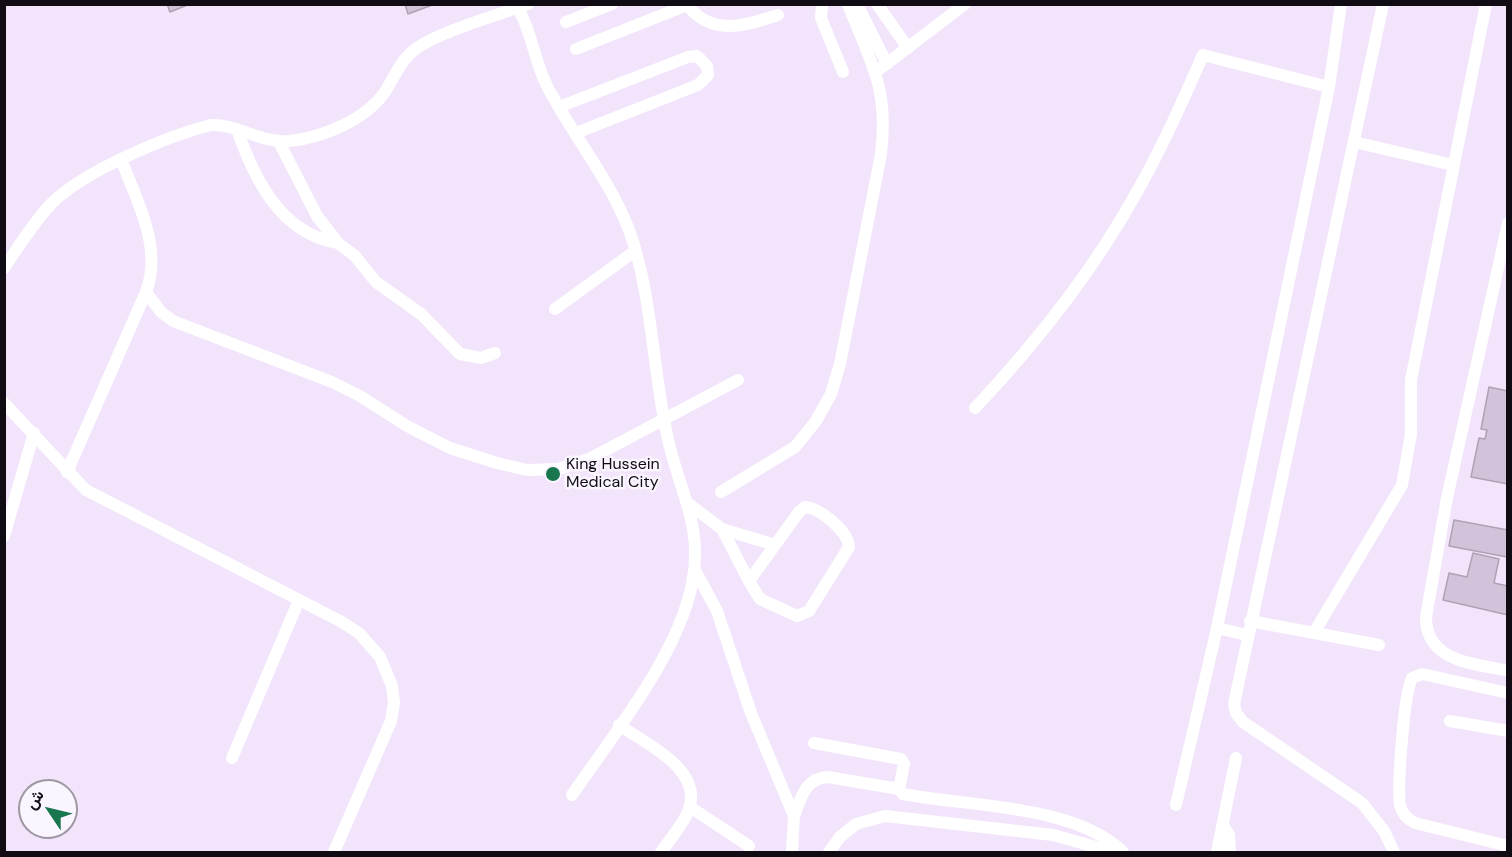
<!DOCTYPE html>
<html>
<head>
<meta charset="utf-8">
<style>
  body { margin:0 }
  #map { position:relative; width:1512px; height:857px; overflow:hidden; background:#f2e4fb; font-family:"DM Sans",Vazirmatn,sans-serif }
  canvas { display:block }
  .frame { position:absolute; inset:0; border:6px solid #110c14; pointer-events:none }
  .north { position:absolute; left:18px; top:779px; width:60px; height:60px; box-sizing:border-box; background:#fbf5ff; border:2px solid #9d98a1; border-radius:50%; rotate:305deg; font-size:16px; font-weight:700; line-height:24px; text-align:center; color:#110c14 }
  .north::after { content:''; display:block; margin:auto; width:21px; height:27px; background:#18774e; clip-path:polygon(50% 0,100% 100%,50% 72%,0 100%) }
</style>
</head>
<body>
<div id="map">
<canvas width="1512" height="857"></canvas>
<div class="frame"></div>
<div class="north">ش</div>
</div>
<script>
const g = document.querySelector('canvas').getContext('2d');
g.lineJoin = 'round';
function paint(path, color) { g.fillStyle = color; g.fill(path, 'evenodd'); }
function strokePath(path, color, width, dash) { g.strokeStyle = color; g.lineWidth = width; g.lineCap = dash ? 'butt' : 'round'; g.setLineDash(dash || []); g.stroke(path); }
function drawText(font, color, halo, rows, align = 'center') {
  g.font = font + ' "DM Sans",sans-serif'; g.lineWidth = 5; g.setLineDash([]); g.textBaseline = 'middle'; g.strokeStyle = halo; g.fillStyle = color; for (const [text, x, y, turn = 0] of rows) {
    g.save(); g.translate(x, y); g.rotate((+turn || 0) * Math.PI / 180); g.textAlign = isNaN(turn) ? turn : align; if (halo) g.strokeText(text, 0, 0); g.fillText(text, 0, 0); g.restore();
  }
}
const building = new Path2D(`
  M 167,4 L 190,4 L 170,12 Z
  M 405,4 L 435,4 L 408,14 Z
  M 1489,387 L 1508,391 L 1508,484 L 1471,477 L 1479,438 L 1485,439 L 1487,430 L 1481,429 Z
  M 1454,520 L 1508,530 L 1507,557 L 1449,546 Z
  M 1473,553 L 1499,559 L 1494,583 L 1508,586 L 1508,615 L 1443,600 L 1449,573 L 1467,577 Z`);
const minor = new Path2D(`
  M 822,4 L 821,18 L 843,72
  M 857,4 L 887,64
  M 877,4 L 908,48
  M 1383,4 L 1234,704 L 1236,713 L 1243,722 L 1362,803 L 1384,831 L 1394,852
  M 688,6 C 713,37 746,25 778,15
  M 518,8 C 533,34 534,62 548,88 C 574,137 609,178 629,230 C 653,296 652,370 668,439 C 679,491 704,527 692,584 C 678,655 613,735 572,795
  M 566,22 L 612,4
  M 576,49 L 690,4
  M 877,71 L 965,4
  M 559,107 L 688,57 L 697,56 L 707,66 L 708,75 L 698,85 L 576,133
  M 237,129 C 254,179 281,234 338,243
  M 279,142 L 317,216 L 338,243 L 355,256 L 376,282 L 421,314 L 460,354 L 481,358 L 495,353
  M 1354,142 L 1453,165
  M 1508,223 L 1447,498 L 1426,617 C 1426,662 1473,663 1508,671
  M 4,268 C 19,246 33,223 51,204 C 82,172 167,136 211,125 C 239,124 261,144 290,141 C 324,137 365,120 385,92 C 395,76 401,59 417,48 C 441,31 499,15 528,4
  M 146,292 L 161,312 L 173,321 L 332,382 L 360,396 L 407,426 L 450,448 L 497,463 L 527,470 L 559,469 L 589,459 L 738,380
  M 555,309 L 635,251
  M 4,403 L 86,490 L 340,621 L 359,633 L 380,657 L 392,686 L 394,703 L 391,721 L 334,852
  M 975,408 C 1038,341 1094,270 1138,190 C 1163,146 1183,100 1203,55 L 1329,87
  M 67,472 L 146,292 C 163,247 137,202 121,159
  M 721,492 L 795,447 L 816,421 L 831,394 L 840,364 L 881,154 C 889,87 871,64 848,4
  M 689,504 L 722,529 L 775,545
  M 805,507 C 820,508 848,531 849,547 L 809,611 L 797,616 L 760,599 L 749,581 L 799,512 Z
  M 722,529 L 749,581
  M 4,536 L 34,433
  M 695,570 L 717,611 L 751,713 L 794,816 L 792,852
  M 1250,621 L 1379,645
  M 1217,628 L 1247,635
  M 1315,631 L 1402,485 L 1411,434 L 1411,380 L 1486,4
  M 1508,693 L 1422,674 L 1412,678 C 1404,693 1397,788 1400,805 C 1402,814 1407,819 1415,823 L 1508,846
  M 1450,721 L 1508,731
  M 619,725 C 645,743 703,769 689,809 C 684,824 670,839 661,852
  M 814,743 L 901,759 L 904,764 L 899,789 L 903,794 C 969,807 1074,804 1123,852
  M 232,758 L 299,600
  M 1176,805 L 1217,628 L 1329,87 L 1341,4
  M 690,807 L 749,846
  M 794,816 C 801,798 805,778 828,777 L 899,789
  M 1224,827 L 1229,835 L 1230,852
  M 829,852 L 840,837 L 856,824 L 885,816 L 1053,835 L 1114,852
  M 1217,852 L 1236,758`);
const markers = [
  [553,474,8,"#18774e"]
];
const poiNames = [
  ["King Hussein",566,465],
  ["Medical City",566,483]
];
paint(building, '#d1c4da');
strokePath(building, '#afa2b7', 1.5);
strokePath(minor, '#fff', 12);
for (const [x, y, r, color] of markers) { const dot = new Path2D(); dot.arc(x, y, r, 0, 2 * Math.PI); g.fillStyle = color; g.fill(dot); strokePath(dot, '#fbf5ff', 2); }
drawText('16px', '#110c14', '#fbf5ff', poiNames, 'left');
</script>
</body>
</html>
